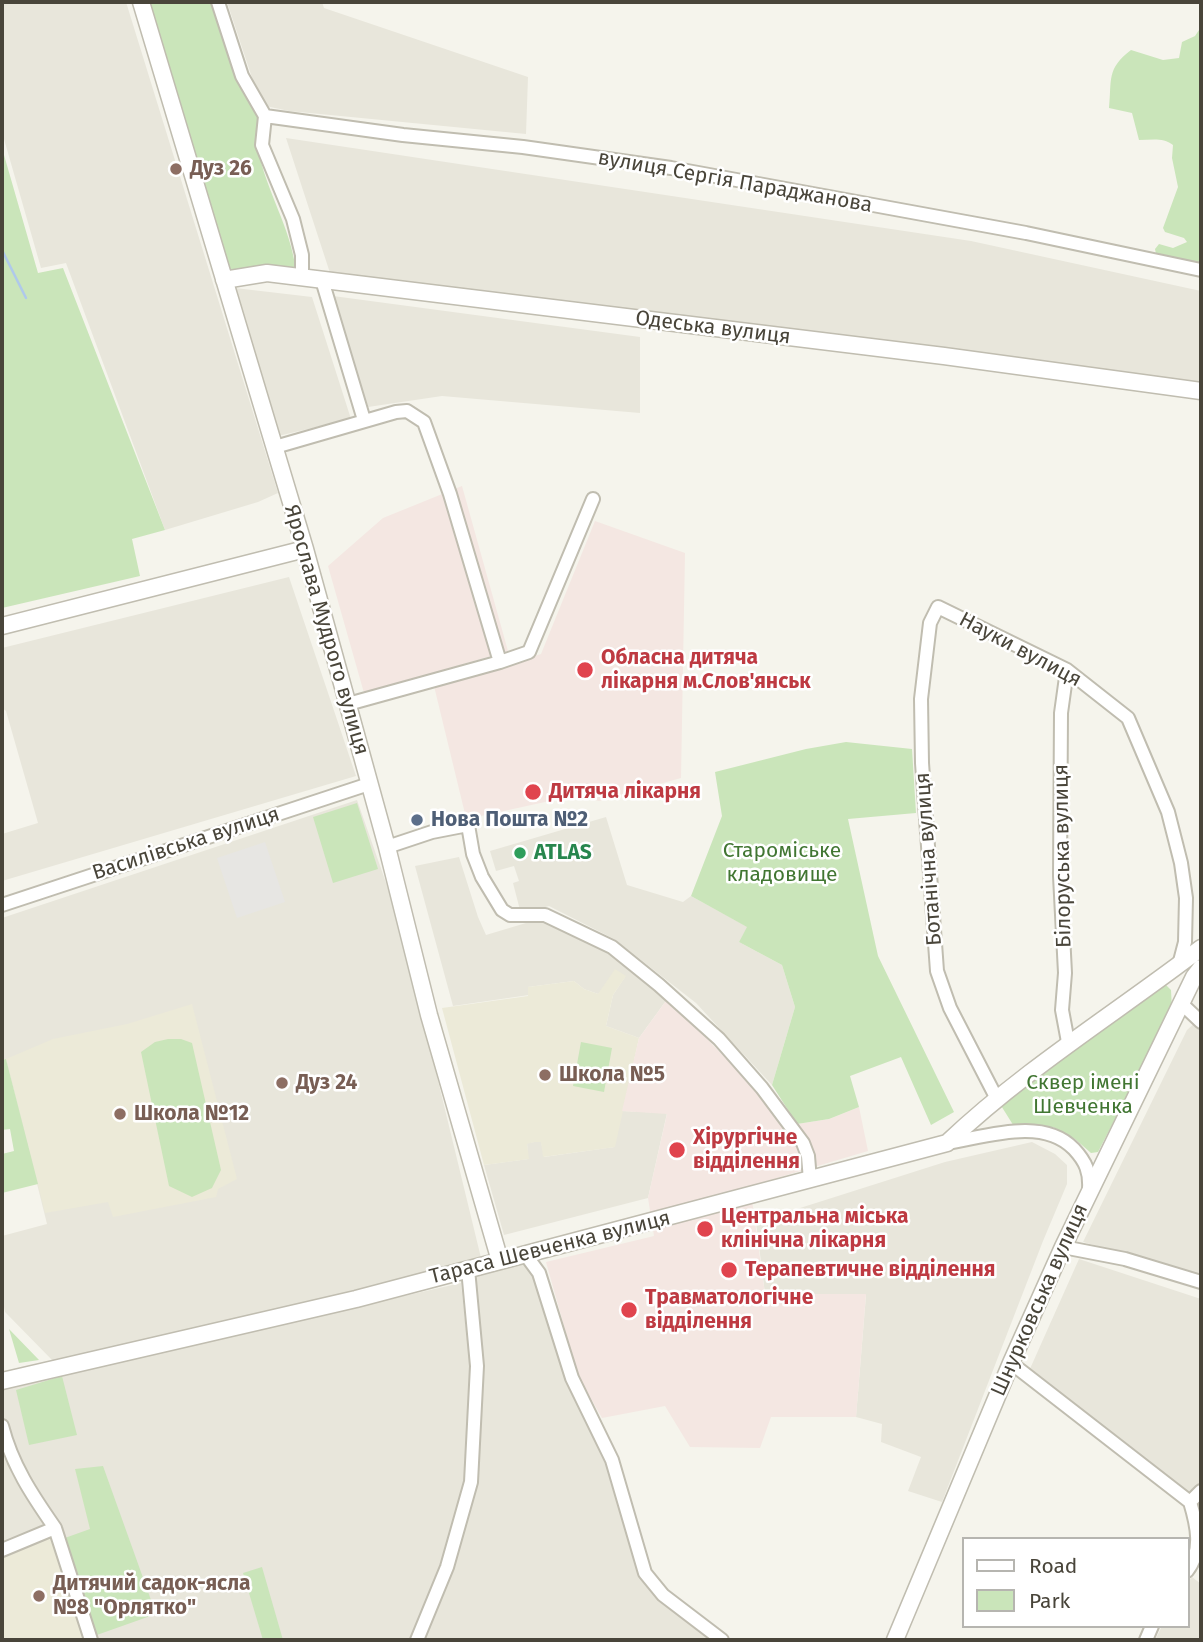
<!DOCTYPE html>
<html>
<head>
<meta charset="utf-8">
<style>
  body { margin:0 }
  #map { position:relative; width:1203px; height:1642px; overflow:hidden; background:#f5f4ec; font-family:"Fira Sans",sans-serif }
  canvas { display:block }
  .frame { position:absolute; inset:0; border:4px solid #49453a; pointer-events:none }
  .legend { position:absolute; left:962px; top:1537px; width:228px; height:91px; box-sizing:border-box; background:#fff; border:2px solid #b6b5b0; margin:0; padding:9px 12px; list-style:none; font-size:21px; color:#49453a }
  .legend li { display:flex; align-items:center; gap:14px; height:35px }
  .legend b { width:35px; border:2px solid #b6b5b0 }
</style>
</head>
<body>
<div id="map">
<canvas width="1203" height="1642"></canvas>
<div class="frame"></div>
<ul class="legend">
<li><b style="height:9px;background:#fff"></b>Road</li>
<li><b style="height:19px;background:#cae5ba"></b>Park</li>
</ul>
</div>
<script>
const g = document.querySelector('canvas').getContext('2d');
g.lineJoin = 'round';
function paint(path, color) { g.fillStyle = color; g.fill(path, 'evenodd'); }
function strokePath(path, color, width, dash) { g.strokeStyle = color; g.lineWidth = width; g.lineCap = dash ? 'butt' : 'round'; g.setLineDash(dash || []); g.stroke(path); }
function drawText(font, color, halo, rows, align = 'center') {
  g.font = font + ' "Fira Sans",sans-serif'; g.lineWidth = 5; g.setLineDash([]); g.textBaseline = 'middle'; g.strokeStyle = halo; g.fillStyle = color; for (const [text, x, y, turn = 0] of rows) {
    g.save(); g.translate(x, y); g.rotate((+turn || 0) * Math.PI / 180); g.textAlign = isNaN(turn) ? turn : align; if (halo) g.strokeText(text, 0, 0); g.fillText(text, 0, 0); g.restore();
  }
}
const residential = new Path2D(`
  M 2,2 L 126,2 L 278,493 L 258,502 L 165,530 L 66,263 L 41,268 L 2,132 Z
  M 227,2 L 322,2 L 324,8 L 528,77 L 526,134 L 289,111 L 261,105 Z
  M 286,138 L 971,241 L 1201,291 L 1201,387 L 944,348 L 330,273 Z
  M 235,288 L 312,297 L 351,419 L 278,436 Z
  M 333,296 L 640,337 L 640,413 L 442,396 L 368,407 Z
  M 289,577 L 356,776 L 2,881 L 2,834 L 38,823 L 6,711 L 2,708 L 2,648 Z
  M 357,800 L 399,920 L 482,1262 L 53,1361 L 5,1312 L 2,1297 L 2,1236 L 47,1224 L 6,1059 L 2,1060 L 2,918 Z
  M 606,817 L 627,885 L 683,902 L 691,896 L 748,927 L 739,942 L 782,965 L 795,1007 L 772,1085 L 696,1003 L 614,939 L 549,906 L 521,914 L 513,883 L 519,881 L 514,866 L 496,871 L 490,851 Z
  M 459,857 L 478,917 L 486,935 L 526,923 L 543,922 L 604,950 L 633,969 L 668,998 L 639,1038 L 606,1026 L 613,995 L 625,977 L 598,994 L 584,989 L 574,981 L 528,987 L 529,995 L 453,1006 L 415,866 Z
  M 1201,1017 L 1201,1275 L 1083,1242 L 1187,1030 Z
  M 622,1111 L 667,1113 L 648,1198 L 504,1235 L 484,1165 L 528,1159 L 527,1143 L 541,1141 L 544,1157 L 614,1147 Z
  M 1032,1142 L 1055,1154 L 1067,1165 L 1067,1184 L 1043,1241 L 942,1502 L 908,1491 L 921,1457 L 881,1442 L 882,1424 L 856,1417 L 866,1295 L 765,1294 L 756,1222 L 945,1162 Z
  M 1079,1259 L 1201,1299 L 1201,1482 L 1189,1494 L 1166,1474 L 1029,1371 Z
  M 522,1261 L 535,1276 L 555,1346 L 609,1464 L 640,1575 L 717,1640 L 421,1640 L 474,1482 L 472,1273 Z
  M 461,1283 L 470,1367 L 465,1481 L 441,1564 L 410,1640 L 2,1640 L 2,1388 Z
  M 1192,1577 L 1201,1584 L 1201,1640 L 1155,1640 L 1162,1626 L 1187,1626 L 1187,1584 Z`);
const education = new Path2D(`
  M 615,969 L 626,976 L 613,995 L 606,1026 L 639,1038 L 615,1147 L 543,1157 L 541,1142 L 534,1142 L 527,1144 L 529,1159 L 484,1165 L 442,1008 L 528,996 L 528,987 L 574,981 L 584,989 L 598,994 Z
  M 192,1004 L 237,1179 L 218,1189 L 216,1197 L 113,1217 L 108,1202 L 45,1213 L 6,1059 L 53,1039 L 127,1024 Z
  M 54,1531 L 90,1640 L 2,1640 L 2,1553 Z`);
const medical = new Path2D(`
  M 462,486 L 508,651 L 364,693 L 328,566 L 383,518 Z
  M 595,521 L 685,553 L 681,778 L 599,801 L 577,795 L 481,816 L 467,822 L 434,686 L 541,654 Z
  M 668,998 L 753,1087 L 779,1122 L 797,1124 L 829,1119 L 859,1107 L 868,1151 L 750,1186 L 765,1294 L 866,1294 L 856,1417 L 771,1417 L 760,1448 L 690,1447 L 665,1406 L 602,1418 L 578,1376 L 546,1262 L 654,1236 L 648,1198 L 667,1114 L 622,1111 L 639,1038 Z`);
const green = new Path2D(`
  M 146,2 L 213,2 L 259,116 C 262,127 256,138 258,149 C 266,191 291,228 296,271 L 251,273 L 229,270 L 223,258 Z
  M 1201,27 L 1201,266 L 1156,254 L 1155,249 L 1159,244 L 1173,248 L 1187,242 L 1184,238 L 1165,232 L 1163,228 L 1178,187 L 1172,158 L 1173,145 C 1163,137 1151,140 1139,140 L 1132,113 L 1109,108 C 1112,80 1106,69 1131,50 L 1163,60 L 1179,58 L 1182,42 L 1195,36 Z
  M 2,148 L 38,273 L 63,268 L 165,530 L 132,539 L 140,576 L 2,608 Z
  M 846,742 L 912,749 L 916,813 L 848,819 L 878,956 L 954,1112 L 931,1125 L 901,1057 L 850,1076 L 859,1107 L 829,1119 L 797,1124 L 772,1085 L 795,1007 L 782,965 L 739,942 L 747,927 L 691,896 L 722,816 L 715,772 L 806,749 Z
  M 357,803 L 378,869 L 333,883 L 313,817 Z
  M 1161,985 L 1166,985 L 1171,990 L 1172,1009 L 1098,1152 L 1091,1153 L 1075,1139 L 1053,1127 L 1015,1128 L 1000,1104 Z
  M 168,1039 L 181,1039 L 192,1043 L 221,1170 L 212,1188 L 192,1197 L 169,1186 L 141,1052 L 155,1042 Z
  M 581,1042 L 612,1048 L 604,1092 L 573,1086 Z
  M 6,1059 L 38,1184 L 2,1193 L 2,1154 L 14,1151 L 10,1129 L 2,1130 L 2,1060 Z
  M 9,1329 L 39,1360 L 19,1363 Z
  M 62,1376 L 77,1435 L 29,1445 L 16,1390 Z
  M 103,1466 L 156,1614 L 94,1636 L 62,1539 L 90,1529 L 75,1469 Z
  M 262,1567 L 283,1640 L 263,1640 L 243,1573 Z`);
const parking = new Path2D(`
  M 265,842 L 285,902 L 237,918 L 217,858 Z`);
const stream = new Path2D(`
  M 2,250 L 26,298`);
const minor = new Path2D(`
  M 218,2 L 242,76 L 265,116 L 262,145 L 293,219 L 302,255 L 302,278
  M 265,116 L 403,135 L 523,147 L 671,168 L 1026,233 L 1201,270
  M 322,280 L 364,420
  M 275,447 L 396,412 L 407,411 L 424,422 L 450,494 L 500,662 L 348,704
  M 500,662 L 529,652 L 593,499
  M 1067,670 L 1061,713 L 1060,876 L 1065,973 L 1062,1010 L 1068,1042
  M 387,847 L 432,832 L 468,825 L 473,854 L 482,877 L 502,910 L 510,915 L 545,915 L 612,947 L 659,985 L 719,1039 L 762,1088 L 803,1143 L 808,1156 L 810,1180
  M 2,905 L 369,784
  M 1178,1008 L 1184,1006 L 1201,1022
  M 997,1099 L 950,1008 L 937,971 L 922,763 L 921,699 L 930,623 L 938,607 L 1067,670 L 1128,718 L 1168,812 L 1181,863 L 1186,898 L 1185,942 L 1179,965
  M 947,1143 C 985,1137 1043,1116 1074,1149 C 1086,1162 1090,1172 1089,1189
  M 1063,1247 L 1125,1259 L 1201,1282
  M 525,1254 L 539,1273 L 572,1378 L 612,1460 L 645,1573 L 663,1595 L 722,1640
  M 1011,1363 L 1190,1502
  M 2,1426 C 12,1465 32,1495 55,1528 L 2,1550
  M 55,1528 L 91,1640
  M 1187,1571 C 1203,1551 1197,1525 1190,1502 L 1201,1491
  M 417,1640 L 447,1567 L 471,1482 L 477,1366 L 468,1269
  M 1146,1640 L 1152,1626`);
const tertiary = new Path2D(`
  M 141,2 L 305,549 L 387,847 L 429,1015 L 500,1261
  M 224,280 L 267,273 L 944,356 L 1201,391
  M 2,626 L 305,549
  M 2,1381 L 356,1299 L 947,1143 C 1025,1069 1116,1013 1201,948
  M 895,1640 L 1011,1363 L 1063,1247 L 1194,977 L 1201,968`);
const markers = [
  [176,169,7,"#8d6e63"],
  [585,670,9,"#e0444e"],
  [533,792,9,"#e0444e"],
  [417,820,7,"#5c6f8a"],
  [520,853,7,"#2e9e5b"],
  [545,1075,7,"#8d6e63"],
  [282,1083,7,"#8d6e63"],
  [120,1114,7,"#8d6e63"],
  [677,1150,9,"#e0444e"],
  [705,1229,9,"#e0444e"],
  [729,1270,9,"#e0444e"],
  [629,1310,9,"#e0444e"],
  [39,1596,7,"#8d6e63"]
];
const educationNames = [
  ["Дуз 26",190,169],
  ["Школа №5",559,1075],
  ["Дуз 24",296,1083],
  ["Школа №12",134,1114],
  ["Дитячий садок-ясла",53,1584],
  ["№8 \"Орлятко\"",53,1608]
];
const streetNames = [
  ["вулиця Сергія Параджанова",735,182,10],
  ["Одеська вулиця",713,328,7],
  ["Ярослава Мудрого вулиця",326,630,74],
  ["Науки вулиця",1020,650,28],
  ["Василівська вулиця",186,844,-18],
  ["Білоруська вулиця",1063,856,-91],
  ["Ботанічна вулиця",929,859,-94],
  ["Тараса Шевченка вулиця",550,1248,-14],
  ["Шнурковська вулиця",1040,1300,-66]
];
const healthNames = [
  ["Обласна дитяча",601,658],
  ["лікарня м.Слов'янськ",601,682],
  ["Дитяча лікарня",549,792],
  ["Хірургічне",693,1138],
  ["відділення",693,1162],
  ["Центральна міська",721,1217],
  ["клінічна лікарня",721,1241],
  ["Терапевтичне відділення",745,1270],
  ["Травматологічне",645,1298],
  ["відділення",645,1322]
];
const serviceNames = [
  ["Нова Пошта №2",431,820]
];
const parkNames = [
  ["Староміське",782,851],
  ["кладовище",782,875],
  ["Сквер імені",1083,1083],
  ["Шевченка",1083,1107]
];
const leisureNames = [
  ["ATLAS",534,853]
];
paint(residential, '#e8e6db');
paint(education, '#ecead8');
paint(medical, '#f4e7e2');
paint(green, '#cae5ba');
paint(parking, '#e7e6e3');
strokePath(stream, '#afc9eb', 2.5);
strokePath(minor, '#c0bdb0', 16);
strokePath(tertiary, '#c0bdb0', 19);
strokePath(minor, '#fff', 12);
strokePath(tertiary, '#fff', 16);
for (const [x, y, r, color] of markers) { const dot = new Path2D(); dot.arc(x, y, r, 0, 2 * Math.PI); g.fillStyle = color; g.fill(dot); strokePath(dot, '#fff', 2.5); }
drawText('bold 21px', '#785e54', '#fff', educationNames, 'left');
drawText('21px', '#49453a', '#fff', streetNames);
drawText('bold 21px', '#be3a42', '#fff', healthNames, 'left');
drawText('bold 21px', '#4e5e75', '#fff', serviceNames, 'left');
drawText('21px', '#417632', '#fff', parkNames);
drawText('bold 21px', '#27864d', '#fff', leisureNames, 'left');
</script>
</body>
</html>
